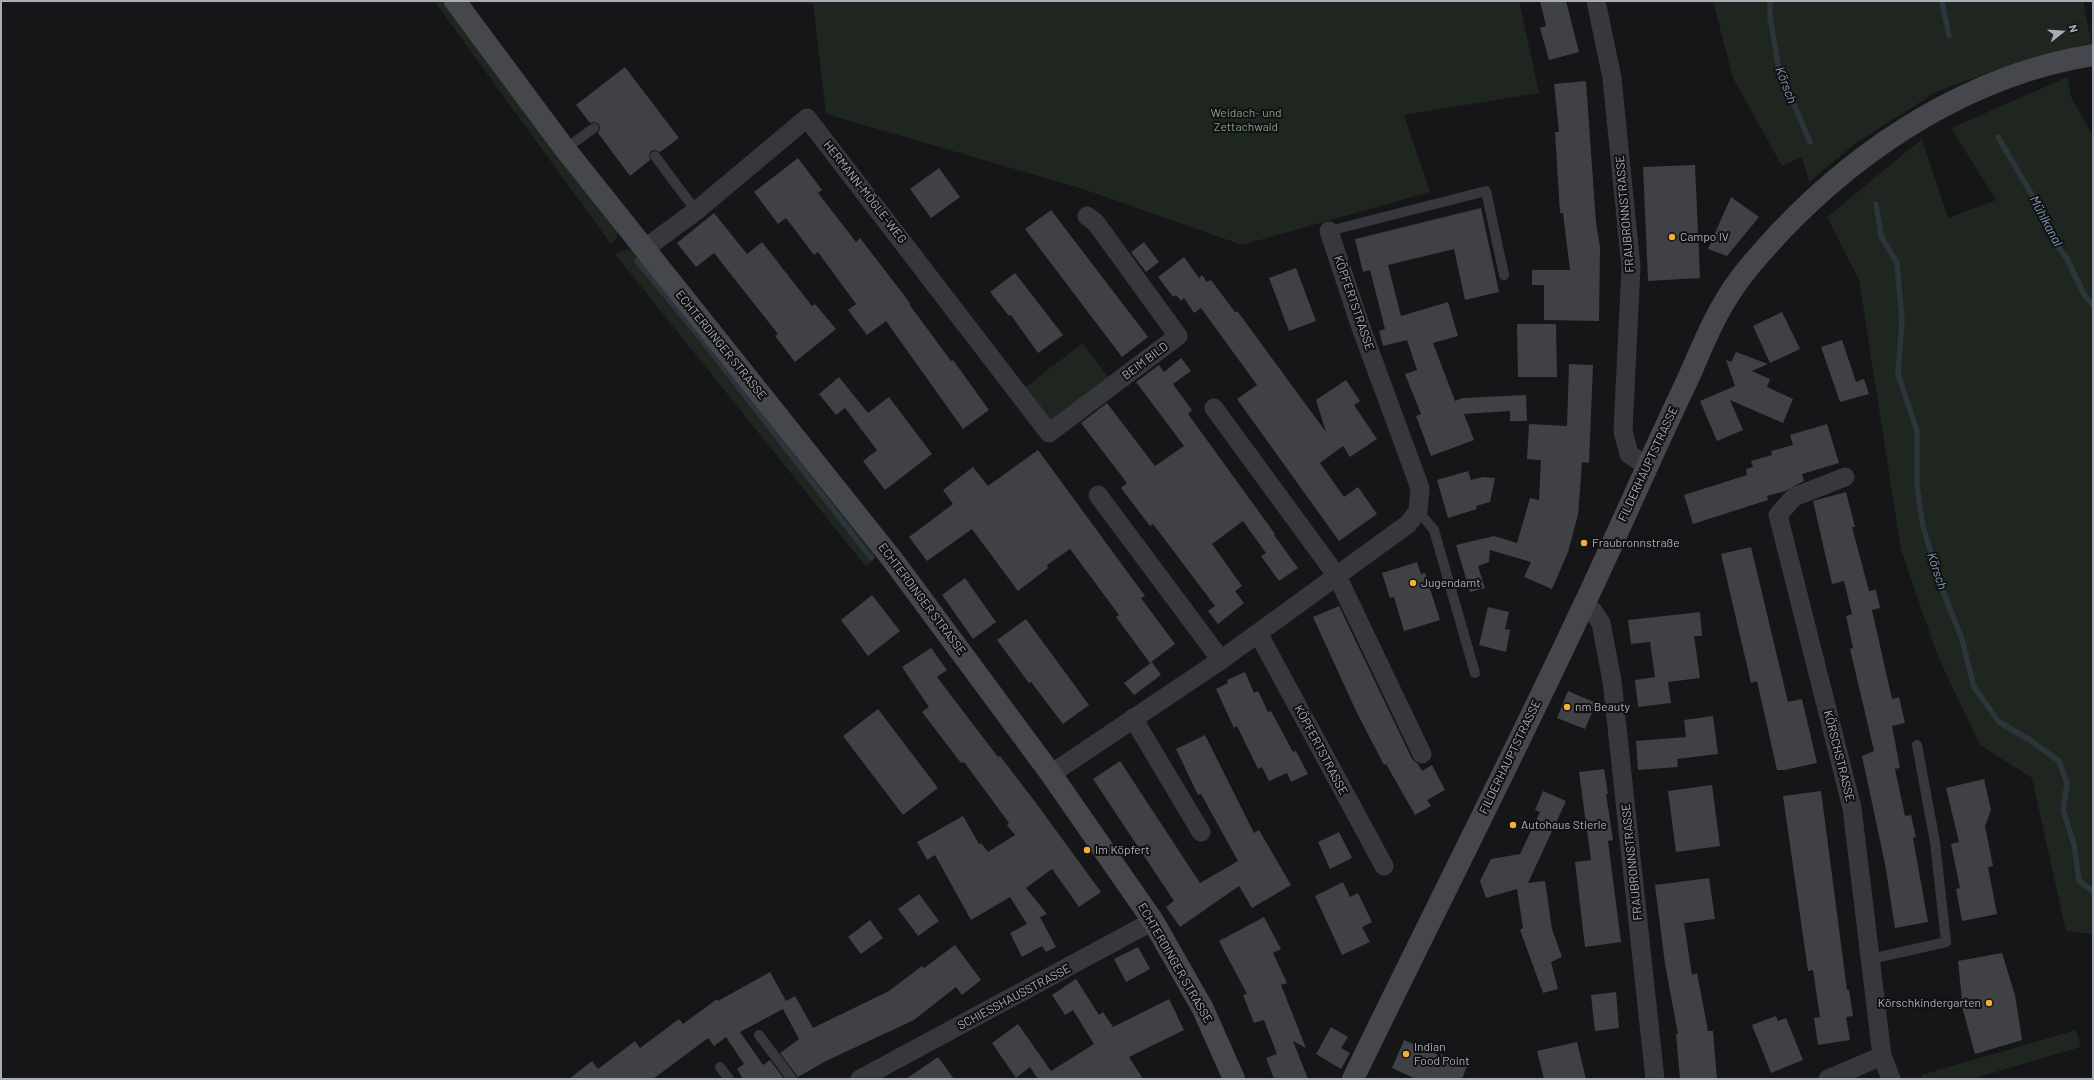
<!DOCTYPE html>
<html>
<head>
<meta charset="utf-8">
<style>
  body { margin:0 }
  #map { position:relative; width:2094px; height:1080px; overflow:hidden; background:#161618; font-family:Barlow,sans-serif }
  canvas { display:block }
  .frame { position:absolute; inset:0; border:2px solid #a8adb8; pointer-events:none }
  .north { position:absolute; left:2042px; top:12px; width:40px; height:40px; -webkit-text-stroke:3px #111113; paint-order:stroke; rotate:73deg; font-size:11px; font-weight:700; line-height:16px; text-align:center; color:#a8adb8 }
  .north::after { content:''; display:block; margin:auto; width:14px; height:18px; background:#a8adb8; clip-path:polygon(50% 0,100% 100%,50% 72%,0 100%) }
</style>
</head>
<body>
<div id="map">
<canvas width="2094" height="1080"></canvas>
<div class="frame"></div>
<div class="north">N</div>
</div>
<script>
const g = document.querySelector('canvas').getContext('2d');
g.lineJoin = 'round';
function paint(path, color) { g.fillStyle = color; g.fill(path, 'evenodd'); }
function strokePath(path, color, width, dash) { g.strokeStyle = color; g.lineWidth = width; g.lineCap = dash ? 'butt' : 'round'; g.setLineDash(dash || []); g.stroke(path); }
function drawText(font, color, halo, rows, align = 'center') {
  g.font = font + ' Barlow,sans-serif'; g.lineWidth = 4; g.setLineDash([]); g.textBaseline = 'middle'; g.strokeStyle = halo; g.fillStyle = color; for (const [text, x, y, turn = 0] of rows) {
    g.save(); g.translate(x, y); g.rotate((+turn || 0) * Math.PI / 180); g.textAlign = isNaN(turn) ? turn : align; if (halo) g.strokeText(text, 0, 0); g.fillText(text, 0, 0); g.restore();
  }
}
const green = new Path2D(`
  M 434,1 L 445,1 L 617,229 L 617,237 L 611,244 Z
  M 808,1 L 1519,1 L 1539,93 L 1404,115 L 1430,192 L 1242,245 L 1083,189 L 826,114 L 813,3 L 809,4 Z
  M 1713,1 L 2083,1 L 2092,47 L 2004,67 L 1936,92 L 1856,143 L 1809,182 L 1802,157 L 1782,166 L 1733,78 Z
  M 2068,77 L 2071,97 L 2093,136 L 2093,934 L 2066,931 L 2032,778 L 1980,745 L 1938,657 L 1901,550 L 1859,280 L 1827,217 L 1922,139 L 1948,218 L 1996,200 L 1951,128 Z
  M 627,249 L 634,251 L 876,556 L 866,567 L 615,254 Z
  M 1083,343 L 1114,385 L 1049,433 L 1019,392 Z
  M 2076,1030 L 2081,1047 L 1971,1079 L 1922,1079 L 1921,1075 Z`);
const stream = new Path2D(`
  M 1770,1 L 1770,17 L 1779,70 L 1810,142
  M 1942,1 L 1949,36
  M 1998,137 L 2038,205 L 2053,240 L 2067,259 L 2085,296 L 2093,305
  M 1876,204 L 1881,236 L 1897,263 L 1902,320 L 1898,374 L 1917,431 L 1917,486 L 1923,526 L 1942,589 L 1962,639 L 1974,687 L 1999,722 L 2030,740 L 2059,761 L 2067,783 L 2063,810 L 2074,844 L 2079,881 L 2093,891
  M 637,261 L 702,340 L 871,558`);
const building = new Path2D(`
  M 1540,1 L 1566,1 L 1579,52 L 1549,60 L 1540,28 L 1546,26 Z
  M 625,67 L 679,138 L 660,152 L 655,150 L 651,151 L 649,156 L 650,160 L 630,176 L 598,133 L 600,128 L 599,124 L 594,122 L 590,123 L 576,105 Z
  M 1586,81 L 1596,223 L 1600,247 L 1599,321 L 1544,320 L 1544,285 L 1532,285 L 1532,270 L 1570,270 L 1563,213 L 1560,213 L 1555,132 L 1559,132 L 1554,84 Z
  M 798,158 L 822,190 L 818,193 L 856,242 L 860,238 L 910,303 L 909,304 L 951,361 L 953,360 L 989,410 L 963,429 L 886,321 L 867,335 L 848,310 L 856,304 L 818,252 L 814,255 L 786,218 L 778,224 L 754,192 Z
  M 1695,165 L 1700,278 L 1648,281 L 1643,167 Z
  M 939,168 L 960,197 L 931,218 L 910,189 Z
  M 1731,197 L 1759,217 L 1727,256 L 1708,249 Z
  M 1481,208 L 1499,292 L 1465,300 L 1454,249 L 1388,265 L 1401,316 L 1448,302 L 1458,336 L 1433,343 L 1455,401 L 1463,398 L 1526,395 L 1527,421 L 1510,421 L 1510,411 L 1464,414 L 1474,440 L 1431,456 L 1416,416 L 1421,414 L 1405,374 L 1417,370 L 1407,340 L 1383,346 L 1379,331 L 1385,329 L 1370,270 L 1363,272 L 1355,239 Z
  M 1051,210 L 1148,337 L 1122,357 L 1025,229 Z
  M 714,213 L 747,254 L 762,242 L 812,306 L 815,304 L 836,329 L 795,362 L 775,336 L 778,334 L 714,253 L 696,267 L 677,243 Z
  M 1144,242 L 1159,262 L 1146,272 L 1131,252 Z
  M 1184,257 L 1199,278 L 1202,275 L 1207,282 L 1211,280 L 1235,312 L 1238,312 L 1326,432 L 1316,400 L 1346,380 L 1360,401 L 1354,405 L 1377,439 L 1350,457 L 1343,446 L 1320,463 L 1344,497 L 1358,487 L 1377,514 L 1339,541 L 1237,399 L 1257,385 L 1201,308 L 1194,313 L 1184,298 L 1181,301 L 1176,295 L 1173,297 L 1158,277 Z
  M 1296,268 L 1316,321 L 1289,331 L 1269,278 Z
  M 1015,273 L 1063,335 L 1038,353 L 1011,315 L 1009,316 L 990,292 Z
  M 1782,312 L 1800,349 L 1770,363 L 1753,326 Z
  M 1517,324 L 1556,324 L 1557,377 L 1518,377 Z
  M 1842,340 L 1856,382 L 1864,379 L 1869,394 L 1840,402 L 1821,347 Z
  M 1736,352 L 1768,364 L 1752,371 L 1770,379 L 1767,387 L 1793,399 L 1783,423 L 1730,400 L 1743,430 L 1717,441 L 1700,401 L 1735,386 L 1726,360 L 1731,362 Z
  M 1181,358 L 1191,371 L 1173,384 L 1192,410 L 1188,414 L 1275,534 L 1274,535 L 1298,568 L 1279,581 L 1261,556 L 1266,553 L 1243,521 L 1212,544 L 1242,586 L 1235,591 L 1244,603 L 1218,624 L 1208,611 L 1215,606 L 1153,524 L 1150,526 L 1121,488 L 1127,483 L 1081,423 L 1107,403 L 1155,466 L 1184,446 L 1136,382 L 1159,365 L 1164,372 Z
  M 1569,364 L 1593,365 L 1589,463 L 1582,462 L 1578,515 L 1568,552 L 1552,589 L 1524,577 L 1531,562 L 1490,550 L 1489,562 L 1478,566 L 1485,588 L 1470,592 L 1456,545 L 1494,536 L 1517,543 L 1530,498 L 1539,500 L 1541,460 L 1527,459 L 1529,424 L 1567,426 Z
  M 839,377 L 868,413 L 889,397 L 932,454 L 885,490 L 863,461 L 877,450 L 845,408 L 836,415 L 819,394 Z
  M 1827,424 L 1839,463 L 1802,474 L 1804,481 L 1785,491 L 1767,496 L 1768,500 L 1693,524 L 1684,495 L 1747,475 L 1746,469 L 1753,467 L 1751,461 L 1772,455 L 1771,451 L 1793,445 L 1790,435 Z
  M 1038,450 L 1145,596 L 1141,598 L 1175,644 L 1150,663 L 1116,617 L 1119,615 L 1070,549 L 1047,565 L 1048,568 L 1018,591 L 972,529 L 927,561 L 909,537 L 953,504 L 943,490 L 973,467 L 988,486 Z
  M 1468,471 L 1471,480 L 1483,477 L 1495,478 L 1490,502 L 1476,506 L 1477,509 L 1448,518 L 1437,480 Z
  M 1846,492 L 1855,527 L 1852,527 L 1869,591 L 1876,590 L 1880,608 L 1872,610 L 1892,699 L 1899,697 L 1905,723 L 1892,726 L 1900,768 L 1895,769 L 1905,816 L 1911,815 L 1916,837 L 1913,838 L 1928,922 L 1895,928 L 1885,864 L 1862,756 L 1874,751 L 1850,649 L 1853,648 L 1846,616 L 1852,614 L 1844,581 L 1832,584 L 1813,501 Z
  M 1751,547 L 1788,702 L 1802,699 L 1817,763 L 1784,770 L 1777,770 L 1757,681 L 1751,683 L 1721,554 Z
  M 1417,562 L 1421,574 L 1425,573 L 1440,620 L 1404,631 L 1394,597 L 1390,598 L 1382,573 Z
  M 965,578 L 996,622 L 973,639 L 942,595 Z
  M 872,595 L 900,631 L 868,656 L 841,620 Z
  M 1339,606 L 1412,759 L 1418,764 L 1422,771 L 1432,765 L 1445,790 L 1427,800 L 1431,806 L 1415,815 L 1386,764 L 1384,765 L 1357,713 L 1313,617 Z
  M 1488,607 L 1509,612 L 1505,629 L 1510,630 L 1506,652 L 1479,645 Z
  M 1700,612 L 1702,636 L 1694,636 L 1700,678 L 1668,682 L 1671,703 L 1638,707 L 1635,680 L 1655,677 L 1650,642 L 1631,644 L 1628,620 Z
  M 1026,619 L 1089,705 L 1063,724 L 1031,682 L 1029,683 L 997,640 Z
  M 931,648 L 947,670 L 937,677 L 998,757 L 1000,756 L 1036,803 L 1101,892 L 1079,907 L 1052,869 L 1026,888 L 1047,914 L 1040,917 L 1056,947 L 1046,952 L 1042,946 L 1022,957 L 1010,933 L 1027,924 L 1010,897 L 971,920 L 935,855 L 927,860 L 917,842 L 963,816 L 979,844 L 981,843 L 988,852 L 1015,835 L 1007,825 L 1009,823 L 964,762 L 961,763 L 922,712 L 929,707 L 902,667 Z
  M 1152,662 L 1161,675 L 1134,695 L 1124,683 Z
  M 1245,672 L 1254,693 L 1258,691 L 1268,712 L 1271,711 L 1293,752 L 1296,751 L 1308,774 L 1291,782 L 1287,773 L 1269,781 L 1262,767 L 1258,769 L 1237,726 L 1234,728 L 1216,689 L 1228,683 L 1227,680 Z
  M 1568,691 L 1596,703 L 1585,729 L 1557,718 Z
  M 878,709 L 938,788 L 903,815 L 843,736 Z
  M 1713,716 L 1718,754 L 1677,759 L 1678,767 L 1638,770 L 1636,741 L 1686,737 L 1684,720 Z
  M 1205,735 L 1254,833 L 1259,830 L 1291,885 L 1252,908 L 1239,886 L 1180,927 L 1166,907 L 1174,901 L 1093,779 L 1120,761 L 1200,883 L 1238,861 L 1201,794 L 1198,795 L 1176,749 Z
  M 1604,769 L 1608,794 L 1606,794 L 1613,840 L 1608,841 L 1621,942 L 1585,947 L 1575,862 L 1591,860 L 1579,772 Z
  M 1984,779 L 1991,810 L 1985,826 L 1993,866 L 1988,867 L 1997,914 L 1962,921 L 1956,889 L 1960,888 L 1951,844 L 1959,842 L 1946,788 Z
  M 1712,785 L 1720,846 L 1676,852 L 1668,791 Z
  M 1543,791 L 1566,801 L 1528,883 L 1545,881 L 1552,929 L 1562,957 L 1551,962 L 1558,989 L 1543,993 L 1520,930 L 1523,928 L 1517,889 L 1486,898 L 1480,881 L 1491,859 L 1520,854 L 1540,812 L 1535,810 Z
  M 1821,791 L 1847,990 L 1849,990 L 1853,1016 L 1846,1017 L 1850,1040 L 1818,1045 L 1814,1018 L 1820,1017 L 1813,970 L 1808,971 L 1783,796 Z
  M 1339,832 L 1352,858 L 1330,869 L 1318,842 Z
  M 1709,878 L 1715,919 L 1684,923 L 1692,975 L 1697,973 L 1708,1031 L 1713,1031 L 1717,1079 L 1680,1079 L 1676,1034 L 1678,1034 L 1665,964 L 1655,885 Z
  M 1343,882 L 1350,897 L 1358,893 L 1372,922 L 1362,927 L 1370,942 L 1342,955 L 1315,896 Z
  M 919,894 L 939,921 L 918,936 L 898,909 Z
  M 1264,917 L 1281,949 L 1273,953 L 1287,983 L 1281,985 L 1306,1048 L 1293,1041 L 1308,1079 L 1274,1079 L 1266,1058 L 1277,1054 L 1264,1020 L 1254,1023 L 1243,995 L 1247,994 L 1219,941 Z
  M 870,920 L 883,938 L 861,954 L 848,937 Z
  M 955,945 L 981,980 L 962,995 L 956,987 L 914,1020 L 826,1061 L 798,1077 L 780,1053 L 799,1039 L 783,1009 L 740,1032 L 763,1065 L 770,1060 L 784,1079 L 743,1079 L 737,1069 L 744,1064 L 726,1037 L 714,1046 L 708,1038 L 653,1079 L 569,1079 L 592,1061 L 598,1069 L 635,1041 L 640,1048 L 679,1019 L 683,1024 L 717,999 L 718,1001 L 770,972 L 786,1001 L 795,996 L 813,1028 L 889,991 L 922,966 L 924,968 Z
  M 1138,947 L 1150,969 L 1126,982 L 1114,959 Z
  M 2002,953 L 2015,995 L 2022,1040 L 1975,1054 L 1963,1010 L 1958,961 Z
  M 1076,979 L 1099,1015 L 1103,1012 L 1113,1027 L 1169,999 L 1184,1030 L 1129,1057 L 1143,1079 L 1038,1079 L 1030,1067 L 1016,1078 L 992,1043 L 1018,1024 L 1051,1071 L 1094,1044 L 1073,1010 L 1065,1015 L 1052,995 Z
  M 1616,992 L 1619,1028 L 1595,1031 L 1591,995 Z
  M 1776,1016 L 1778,1021 L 1786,1018 L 1803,1060 L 1771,1073 L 1752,1025 Z
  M 1331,1027 L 1348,1037 L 1341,1048 L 1350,1053 L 1341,1069 L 1316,1054 Z
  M 1404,1040 L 1441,1056 L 1441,1054 L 1468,1064 L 1462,1079 L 1416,1079 L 1392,1068 Z
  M 1577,1042 L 1586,1079 L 1544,1079 L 1537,1051 Z
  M 938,1057 L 954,1079 L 906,1079 Z`);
const lane = new Path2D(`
  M 565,149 L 594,128
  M 655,156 L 696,211
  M 1329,231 L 1486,191 L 1504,275
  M 1418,511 L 1434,530 L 1475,673
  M 1871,959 L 1946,942 L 1935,842 L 1917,745
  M 759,1035 L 792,1079
  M 720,1067 L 729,1079`);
const street = new Path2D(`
  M 1596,1 L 1612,78 L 1631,267 L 1623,431 L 1629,454 L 1646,466
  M 644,249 L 696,211 L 807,118 L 1049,433 L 1178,336 L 1096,223 L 1087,216
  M 1214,408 L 1337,576 L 1422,754
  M 1845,477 L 1794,497 L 1778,515 L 1852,808 L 1882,1056 L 1891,1079
  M 1098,495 L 1221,660
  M 1583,607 L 1593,611 L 1601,623 L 1612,681 L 1655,1079
  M 1258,633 L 1384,866
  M 1133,718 L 1201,832
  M 1051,774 L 1221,660 L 1408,524 L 1418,511 L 1420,488 L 1359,322 L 1329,231
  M 860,1079 L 1153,921
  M 1828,1079 L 1882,1056`);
const secondary = new Path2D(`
  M 455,1 L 565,149 L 892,559 L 1051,774 L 1153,921 L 1203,1009 L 1234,1079
  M 1353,1079 C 1429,922 1508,767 1582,609 C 1618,533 1651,456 1687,381 C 1699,355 1709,327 1724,303 C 1739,276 1761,253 1781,231 C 1864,144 1973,74 2093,55`);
const markers = [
  [1672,237,4,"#f2b134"],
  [1584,543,4,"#f2b134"],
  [1413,583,4,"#f2b134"],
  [1567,707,4,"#f2b134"],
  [1513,825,4,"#f2b134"],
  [1087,850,4,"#f2b134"],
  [1989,1003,4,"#f2b134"],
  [1406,1054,4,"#f2b134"]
];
const parkNames = [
  ["Weidach- und",1246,113],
  ["Zettachwald",1246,127]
];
const streetNames = [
  ["HERMANN-MÖGLE-WEG",865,192,52],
  ["FRAUBRONNSTRASSE",1625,214,-95],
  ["KÖPFERTSTRASSE",1354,303,71],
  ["ECHTERDINGER STRASSE",721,345,51],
  ["BEIM BILD",1145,361,-37],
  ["FILDERHAUPTSTRASSE",1648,464,-65],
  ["ECHTERDINGER STRASSE",922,599,53],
  ["KÖPFERTSTRASSE",1321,750,62],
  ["KÖRSCHSTRASSE",1839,756,76],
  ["FILDERHAUPTSTRASSE",1510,757,-64],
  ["FRAUBRONNSTRASSE",1632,862,-96],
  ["ECHTERDINGER STRASSE",1175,963,60],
  ["SCHIESSHAUSSTRASSE",1014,997,-28]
];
const poiNames = [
  ["Campo IV",1680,237],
  ["Fraubronnstraße",1592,543],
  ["Jugendamt",1421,583],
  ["nm Beauty",1575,707],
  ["Autohaus Stierle",1521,825],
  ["Im Köpfert",1095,850],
  ["Körschkindergarten",1981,1003,"right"],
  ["Indian",1414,1047],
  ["Food Point",1414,1061]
];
const waterNames = [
  ["Körsch",1786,85,69],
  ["Mühlkanal",2046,221,62],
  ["Körsch",1937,571,72]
];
paint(green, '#1e261f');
strokePath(stream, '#2c353c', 5.5);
paint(building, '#404145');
strokePath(lane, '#37383d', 10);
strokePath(street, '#37383d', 19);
strokePath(secondary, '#45474d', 22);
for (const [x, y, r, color] of markers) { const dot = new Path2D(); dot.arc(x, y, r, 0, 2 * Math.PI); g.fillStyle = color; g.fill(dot); strokePath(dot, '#111113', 1.5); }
drawText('12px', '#7fa381', '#111113', parkNames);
drawText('12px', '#a8adb8', '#111113', streetNames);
drawText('12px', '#a8adb8', '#111113', poiNames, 'left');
drawText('italic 13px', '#7f9bb3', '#111113', waterNames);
</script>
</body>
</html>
